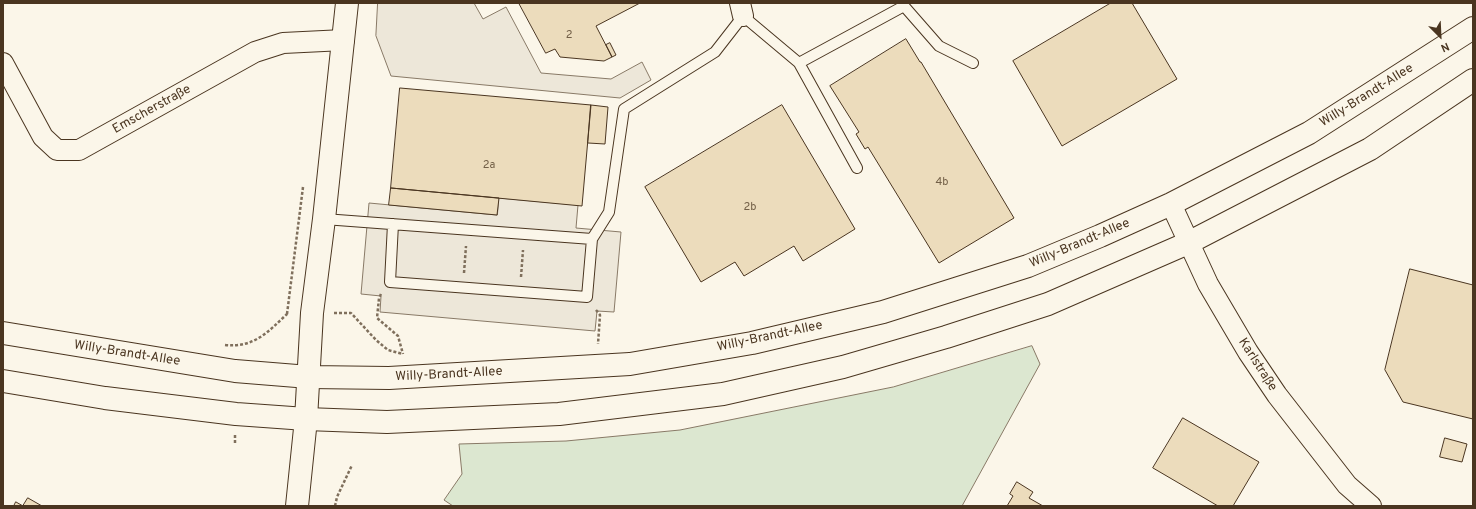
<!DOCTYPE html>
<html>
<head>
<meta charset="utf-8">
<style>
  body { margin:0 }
  #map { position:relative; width:1476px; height:509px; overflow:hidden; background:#fbf6e9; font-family:Overpass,sans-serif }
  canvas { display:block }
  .frame { position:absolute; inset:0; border:4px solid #4a3520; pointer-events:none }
  .north { position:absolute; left:1420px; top:16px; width:40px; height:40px; -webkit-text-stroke:3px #fbf6e9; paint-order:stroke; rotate:156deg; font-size:11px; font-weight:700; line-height:16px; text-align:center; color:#4a3520 }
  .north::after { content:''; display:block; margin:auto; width:14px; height:18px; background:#4a3520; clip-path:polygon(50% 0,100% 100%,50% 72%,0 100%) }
</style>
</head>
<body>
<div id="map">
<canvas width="1476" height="509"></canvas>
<div class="frame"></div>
<div class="north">N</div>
</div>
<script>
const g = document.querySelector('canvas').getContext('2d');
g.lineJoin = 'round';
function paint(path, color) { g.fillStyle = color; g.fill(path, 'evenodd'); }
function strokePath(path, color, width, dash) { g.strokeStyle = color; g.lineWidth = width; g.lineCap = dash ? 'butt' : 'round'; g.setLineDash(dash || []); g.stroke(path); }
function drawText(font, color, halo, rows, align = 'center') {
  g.font = font + ' Overpass,sans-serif'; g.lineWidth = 3; g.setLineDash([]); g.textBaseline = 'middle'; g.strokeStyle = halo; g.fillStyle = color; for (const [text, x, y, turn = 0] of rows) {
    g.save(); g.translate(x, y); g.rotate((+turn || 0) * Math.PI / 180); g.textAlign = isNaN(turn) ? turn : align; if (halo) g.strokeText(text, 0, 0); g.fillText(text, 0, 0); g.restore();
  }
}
const green = new Path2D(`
  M 1032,346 L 1040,364 L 962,506 L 453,506 L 444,500 L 462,474 L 459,444 L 566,441 L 680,430 L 893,387 Z`);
const parking = new Path2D(`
  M 378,3 L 474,3 L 483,19 L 506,7 L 541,73 L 611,79 L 642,62 L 651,80 L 620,98 L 391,76 L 376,36 Z
  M 499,198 L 578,205 L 576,228 L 621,232 L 614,312 L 597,311 L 595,331 L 380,312 L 381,296 L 361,294 L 369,203 L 497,215 Z`);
const building = new Path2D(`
  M 519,3 L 640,3 L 596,26 L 612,57 L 604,61 L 560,57 L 555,49 L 546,53 Z
  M 1111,3 L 1132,3 L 1177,79 L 1062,146 L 1013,61 Z
  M 906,39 L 920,62 L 921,62 L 1014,218 L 939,263 L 868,147 L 865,149 L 856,134 L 859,132 L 830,86 Z
  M 610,43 L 616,55 L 612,57 L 606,45 Z
  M 400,88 L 591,105 L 582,206 L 391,188 Z
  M 591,105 L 608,107 L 605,144 L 588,143 Z
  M 782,105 L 855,229 L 803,261 L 794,246 L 744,276 L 735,262 L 701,282 L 645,187 Z
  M 391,188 L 499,198 L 497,215 L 389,205 Z
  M 1410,269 L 1473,285 L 1473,419 L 1403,402 L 1385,370 Z
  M 1183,418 L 1259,462 L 1233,506 L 1218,506 L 1153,468 Z
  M 1445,438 L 1467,444 L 1462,462 L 1440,457 Z
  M 1017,482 L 1033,492 L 1029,498 L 1043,506 L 1007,506 L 1013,496 L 1010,494 Z
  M 28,498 L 42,506 L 23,506 Z
  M 16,502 L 23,506 L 14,506 Z`);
const path = new Path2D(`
  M 464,273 L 466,246
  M 521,277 L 523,250
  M 381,294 L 379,298 L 377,318 L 398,336 L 403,354
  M 596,310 L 600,315 L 598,344
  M 334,313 L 351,313 L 376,340 L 388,350 L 403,354
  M 287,314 L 303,187
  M 225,345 C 254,348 268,332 287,314 L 289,314
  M 235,443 L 235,435
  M 335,506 L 337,497 L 352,465`);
const service = new Path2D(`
  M 799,63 L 857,168
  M 324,219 L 592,239 L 587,297 L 390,282 L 393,224
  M 592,239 L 609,212 L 624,109 L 715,52 L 743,16 L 799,63 L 904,6 L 939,46 L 973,63`);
const minor = new Path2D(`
  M 740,3 L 743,16
  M 3,63 L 43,137 L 57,150 L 79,150 L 255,52 L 283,43 L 344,40
  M 1171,204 L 1208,284 L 1248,352 L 1277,395 L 1347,485 L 1371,506`);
const tertiary = new Path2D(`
  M 297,506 L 306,419 L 312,313 L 324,219 L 347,3`);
const primary = new Path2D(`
  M 3,333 L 235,371 L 309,377 L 389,378 L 630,364 L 752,343 L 883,312 L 1028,266 L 1100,236 L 1171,204 L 1309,133 L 1473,28
  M 3,381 L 105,398 L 236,414 L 306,419 L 387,422 L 559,414 L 723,394 L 843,367 L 946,337 L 1048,304 L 1188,243 L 1370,149 L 1473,80`);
const numberNames = [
  ["2",569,36],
  ["2a",489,166],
  ["4b",942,183],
  ["2b",750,208]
];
const streetNames = [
  ["Willy-Brandt-Allee",1367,96,-32],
  ["Emscherstraße",152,110,-29],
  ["Willy-Brandt-Allee",1080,244,-23],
  ["Willy-Brandt-Allee",770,337,-12],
  ["Willy-Brandt-Allee",127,354,9],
  ["Karlstraße",1257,365,57],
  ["Willy-Brandt-Allee",449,375,-3]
];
paint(green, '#dce7d0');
strokePath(green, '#887966', 1);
paint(parking, '#ede7d9');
strokePath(parking, '#887966', 1);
paint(building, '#ecdcbc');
strokePath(building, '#4a3520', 1);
strokePath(service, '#4a3520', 12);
strokePath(minor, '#4a3520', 22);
strokePath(tertiary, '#4a3520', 24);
strokePath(primary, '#4a3520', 24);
strokePath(path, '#7f6f5c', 2.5, [3, 2]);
strokePath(service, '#fbf6e9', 10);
strokePath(minor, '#fbf6e9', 20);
strokePath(tertiary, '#fbf6e9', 22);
strokePath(primary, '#fbf6e9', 22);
drawText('11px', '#725f47', null, numberNames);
drawText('13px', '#4a3520', '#fbf6e9', streetNames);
</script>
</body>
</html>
